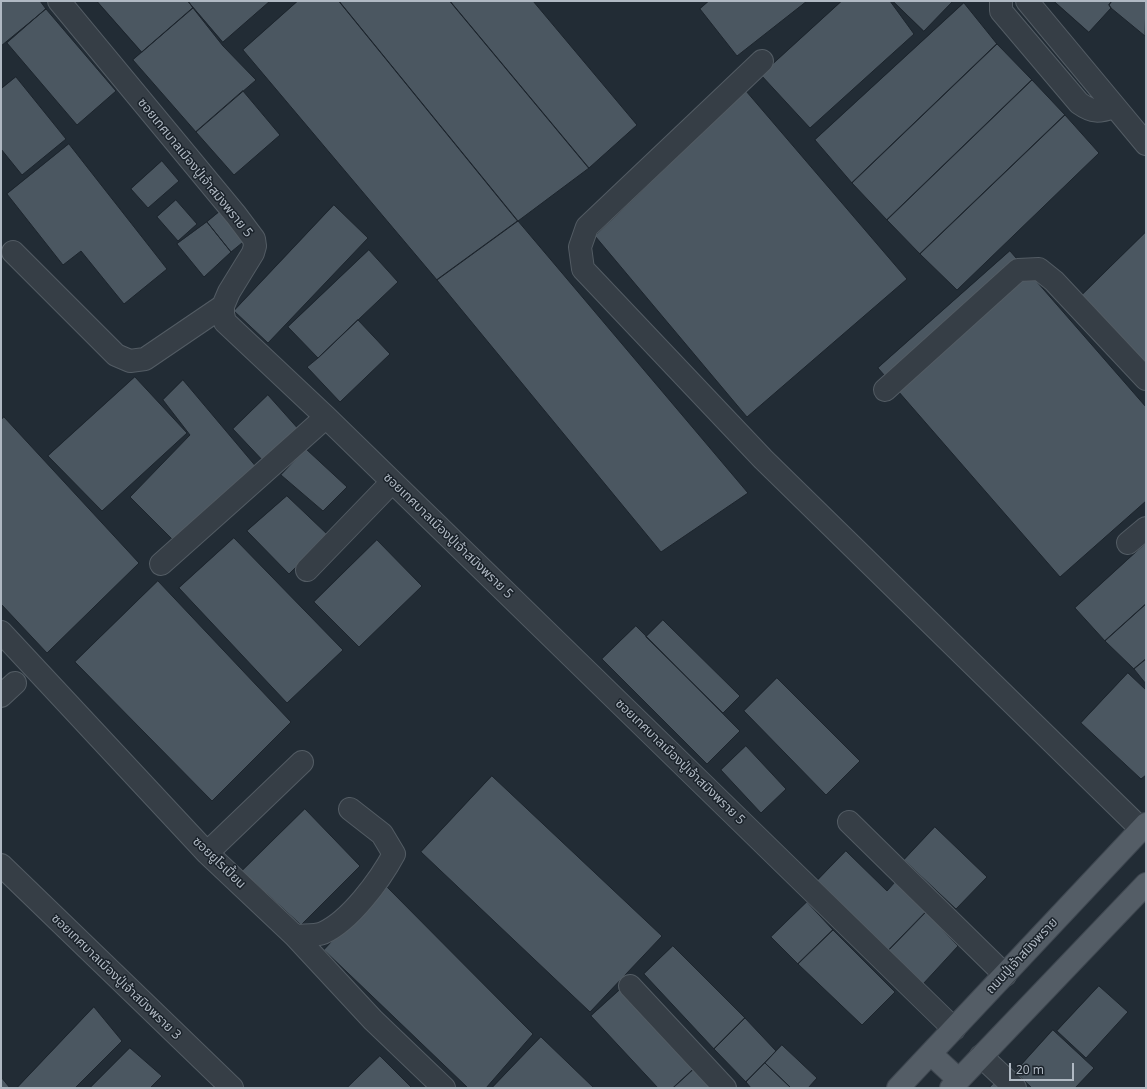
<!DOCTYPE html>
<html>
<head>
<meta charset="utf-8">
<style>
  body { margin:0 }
  #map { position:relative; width:1147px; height:1089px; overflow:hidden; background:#222c35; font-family:"Noto Sans",sans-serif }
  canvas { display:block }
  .frame { position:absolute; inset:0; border:2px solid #b0b9c3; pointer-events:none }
  .scale { position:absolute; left:1009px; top:1063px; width:65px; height:18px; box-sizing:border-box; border:2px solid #b0b9c3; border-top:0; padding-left:5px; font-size:12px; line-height:14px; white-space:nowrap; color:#b0b9c3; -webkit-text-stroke:3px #1b232b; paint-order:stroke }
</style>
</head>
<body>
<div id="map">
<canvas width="1147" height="1089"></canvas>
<div class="frame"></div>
<div class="scale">20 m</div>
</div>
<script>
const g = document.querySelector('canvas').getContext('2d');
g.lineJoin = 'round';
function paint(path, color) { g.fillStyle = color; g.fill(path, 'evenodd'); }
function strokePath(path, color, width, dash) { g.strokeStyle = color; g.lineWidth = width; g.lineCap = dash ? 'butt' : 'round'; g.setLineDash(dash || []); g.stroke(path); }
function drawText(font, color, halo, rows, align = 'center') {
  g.font = font + ' "Noto Sans","Noto Sans Thai",sans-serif'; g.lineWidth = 3; g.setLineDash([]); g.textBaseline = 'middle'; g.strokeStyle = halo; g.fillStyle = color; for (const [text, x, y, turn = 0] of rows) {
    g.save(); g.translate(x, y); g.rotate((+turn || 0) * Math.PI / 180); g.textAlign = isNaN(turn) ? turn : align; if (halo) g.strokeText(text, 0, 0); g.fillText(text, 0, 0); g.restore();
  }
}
const building = new Path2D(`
  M 1,1 L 40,1 L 46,9 L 1,46 Z
  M 97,1 L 188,1 L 193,8 L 142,52 Z
  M 188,1 L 270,1 L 223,42 Z
  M 298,1 L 339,1 L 518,221 L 437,280 L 243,50 Z
  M 339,1 L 450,1 L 589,168 L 518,221 Z
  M 450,1 L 533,1 L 637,125 L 589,168 Z
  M 709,1 L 807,1 L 737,56 L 700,9 Z
  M 842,1 L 890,1 L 914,34 L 810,128 L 761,75 Z
  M 893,1 L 953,1 L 924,31 Z
  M 1054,1 L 1112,1 L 1109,5 L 1111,8 L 1089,32 Z
  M 1112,1 L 1146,1 L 1145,36 L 1111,8 L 1109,5 Z
  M 964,3 L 997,44 L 852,183 L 815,140 Z
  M 193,8 L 223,46 L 256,80 L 196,132 L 133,60 Z
  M 46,9 L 116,91 L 77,125 L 7,43 Z
  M 997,44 L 1032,80 L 887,220 L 852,183 Z
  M 16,77 L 66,139 L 22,175 L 1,149 L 1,89 Z
  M 1032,80 L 1065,115 L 920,254 L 887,220 Z
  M 243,91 L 280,135 L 234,175 L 196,132 Z
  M 746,91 L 907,279 L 747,417 L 595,236 Z
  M 1065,115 L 1099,153 L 957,290 L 920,254 Z
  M 69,144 L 167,269 L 124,304 L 81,251 L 63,265 L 7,194 Z
  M 162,161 L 179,181 L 148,208 L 131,189 Z
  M 176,200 L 197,224 L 178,241 L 157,217 Z
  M 334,205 L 368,238 L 268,343 L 234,311 Z
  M 224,208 L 248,238 L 231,252 L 207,222 Z
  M 518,221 L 748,493 L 661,552 L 437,280 Z
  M 207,222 L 231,252 L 204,277 L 177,244 Z
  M 1146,232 L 1146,361 L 1144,363 L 1080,297 Z
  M 369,250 L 398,282 L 318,358 L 288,327 Z
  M 1010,251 L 1146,407 L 1146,501 L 1060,577 L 878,368 Z
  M 358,320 L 390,354 L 340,402 L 307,367 L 318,358 Z
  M 135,377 L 187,433 L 102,511 L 48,456 Z
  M 183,380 L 258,469 L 176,543 L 130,497 L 190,435 L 163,400 Z
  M 268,395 L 301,432 L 266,464 L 233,429 Z
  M 4,417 L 139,563 L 47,653 L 1,604 L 1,420 Z
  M 306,449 L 347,487 L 323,511 L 281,475 Z
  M 287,496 L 328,535 L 289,574 L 247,531 Z
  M 234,538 L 343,650 L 287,703 L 179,588 Z
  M 377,540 L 422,586 L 359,647 L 314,602 Z
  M 1146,543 L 1146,604 L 1105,641 L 1075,608 Z
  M 158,581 L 291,722 L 212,801 L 75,662 Z
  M 1146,604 L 1146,659 L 1134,669 L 1105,641 Z
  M 663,620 L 740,696 L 723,713 L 646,637 Z
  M 636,626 L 740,731 L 707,764 L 602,659 Z
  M 1146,659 L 1146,684 L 1134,669 Z
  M 1128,673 L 1146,690 L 1146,775 L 1141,779 L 1081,723 Z
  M 777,678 L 860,761 L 826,795 L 744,711 Z
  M 746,746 L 786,789 L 761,813 L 721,770 Z
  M 492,776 L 662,936 L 590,1012 L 421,852 Z
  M 305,809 L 360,866 L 301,925 L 242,871 Z
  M 935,827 L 987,877 L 956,909 L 904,860 Z
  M 846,851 L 887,891 L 895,882 L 926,912 L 886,953 L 814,884 Z
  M 385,885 L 533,1034 L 486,1088 L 468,1088 L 324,950 Z
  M 807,902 L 833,930 L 798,964 L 771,937 Z
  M 926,912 L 958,946 L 923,984 L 886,953 Z
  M 833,930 L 895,992 L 862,1025 L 798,964 Z
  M 673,946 L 745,1018 L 714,1049 L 644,974 Z
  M 1099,986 L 1128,1012 L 1086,1058 L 1057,1031 Z
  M 623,987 L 697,1066 L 673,1088 L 658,1088 L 591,1016 Z
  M 94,1007 L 122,1041 L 75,1088 L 17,1088 Z
  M 745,1018 L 776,1051 L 746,1082 L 714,1049 Z
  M 1053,1030 L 1094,1068 L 1075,1088 L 1032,1088 L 1015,1072 Z
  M 541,1037 L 594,1088 L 492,1088 Z
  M 782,1045 L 817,1078 L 808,1088 L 791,1088 L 765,1063 Z
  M 130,1048 L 162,1076 L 150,1088 L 90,1088 Z
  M 380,1056 L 412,1088 L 347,1088 Z
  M 765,1063 L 791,1088 L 751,1088 L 746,1082 Z
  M 697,1066 L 718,1088 L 673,1088 Z
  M 1,1077 L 10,1088 L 1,1088 Z
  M 995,1082 L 1001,1088 L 989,1088 Z`);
const minor = new Path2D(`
  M 59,1 L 236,215 L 254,239 L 255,246 L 253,253 L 229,292 L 223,306 L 223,314 L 225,322 L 326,417 L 954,1029
  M 1001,1 L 1001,11 L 1079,103 C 1093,113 1099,112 1115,107
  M 1027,1 L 1146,144
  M 762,61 L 587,227 L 580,247 L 583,269 L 763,459 L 1141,829
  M 13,252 L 116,355 L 130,361 L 145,359 L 223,306
  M 885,390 L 1018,270 L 1039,269 L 1054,281 L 1146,379
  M 1128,543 L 1146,528
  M 161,564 L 326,417
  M 307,570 L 392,482
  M 1,632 L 207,853 L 295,936 L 373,1020 L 444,1088
  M 1,696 L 15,683
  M 849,822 L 1005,975
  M 207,853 L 302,762
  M 1,865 L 232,1088
  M 295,936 C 303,935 316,936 323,933 C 350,921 380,880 394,854 L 382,834 L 350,809
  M 630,986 L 725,1088
  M 981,1056 L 1015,1088`);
const major = new Path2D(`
  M 931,1054 L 959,1080
  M 898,1088 L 1146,824
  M 951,1088 L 1146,884`);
const streetNames = [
  ["ซอยเทศบาลเมืองปู่เจ้าสมิงพราย 5",195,168,51],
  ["ซอยเทศบาลเมืองปู่เจ้าสมิงพราย 5",448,536,44],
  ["ซอยเทศบาลเมืองปู่เจ้าสมิงพราย 5",680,762,44],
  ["ซอยยูโรเปี้ยน",219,863,44],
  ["ถนนปู่เจ้าสมิงพราย",1022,956,-47],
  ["ซอยเทศบาลเมืองปู่เจ้าสมิงพราย 3",116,977,44]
];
paint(building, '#4b5761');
strokePath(building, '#1d252d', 1);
strokePath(minor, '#535c64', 24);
strokePath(major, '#3f4750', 24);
strokePath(minor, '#363e46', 22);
strokePath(major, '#545d66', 22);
drawText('13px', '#b0b9c3', '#1b232b', streetNames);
</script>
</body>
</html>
